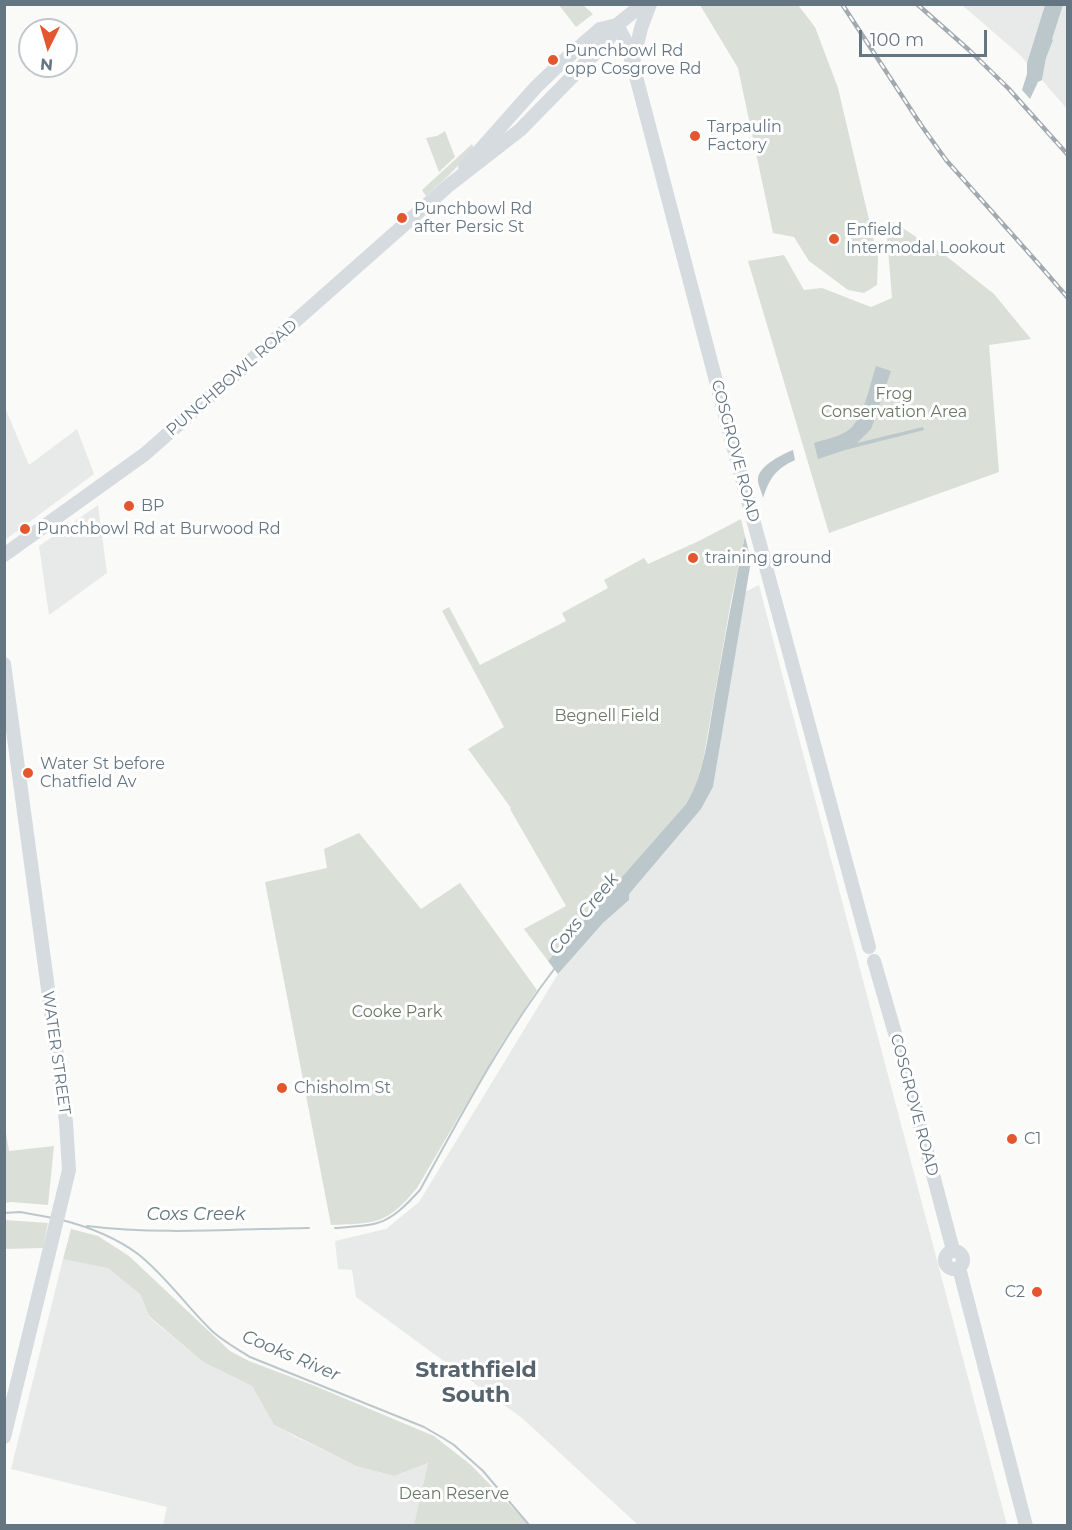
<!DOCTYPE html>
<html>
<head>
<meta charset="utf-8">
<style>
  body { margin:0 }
  #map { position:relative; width:1072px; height:1530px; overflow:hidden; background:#fafaf8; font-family:Montserrat,sans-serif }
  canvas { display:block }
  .frame { position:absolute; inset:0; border:6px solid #657683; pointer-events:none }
  .north { position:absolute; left:18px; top:18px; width:60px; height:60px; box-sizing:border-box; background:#fff; border:2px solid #c1c8cd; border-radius:50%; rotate:185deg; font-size:16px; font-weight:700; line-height:24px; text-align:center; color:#657683 }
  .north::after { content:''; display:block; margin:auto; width:21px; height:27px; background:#e4572e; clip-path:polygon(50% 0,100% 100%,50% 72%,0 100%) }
  .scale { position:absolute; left:859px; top:30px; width:128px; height:27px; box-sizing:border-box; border:3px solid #657683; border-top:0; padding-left:8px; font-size:18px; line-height:21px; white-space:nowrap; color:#657683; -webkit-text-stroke:4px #fff; paint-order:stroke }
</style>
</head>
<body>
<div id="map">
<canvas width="1072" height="1530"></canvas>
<div class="frame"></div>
<div class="north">N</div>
<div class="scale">100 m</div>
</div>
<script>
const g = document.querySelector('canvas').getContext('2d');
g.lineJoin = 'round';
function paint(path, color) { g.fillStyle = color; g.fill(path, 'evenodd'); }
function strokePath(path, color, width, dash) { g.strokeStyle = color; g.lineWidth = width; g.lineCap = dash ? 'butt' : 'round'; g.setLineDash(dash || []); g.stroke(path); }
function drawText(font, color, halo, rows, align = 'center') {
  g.font = font + ' Montserrat,sans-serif'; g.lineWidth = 6; g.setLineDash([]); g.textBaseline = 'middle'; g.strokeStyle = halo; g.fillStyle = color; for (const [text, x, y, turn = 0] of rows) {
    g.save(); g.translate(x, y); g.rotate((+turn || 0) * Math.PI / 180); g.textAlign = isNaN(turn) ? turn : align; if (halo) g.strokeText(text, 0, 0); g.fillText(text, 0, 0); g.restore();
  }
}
const built = new Path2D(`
  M 962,5 L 1045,5 L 1027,63 L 1020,55 Z
  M 1063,5 L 1067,5 L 1067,109 L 1042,80 L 1046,58 L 1051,42 L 1053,40 L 1051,40 Z
  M 4,405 L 29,465 L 77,429 L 94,474 L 5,540 Z
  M 98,505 L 107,573 L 49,615 L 39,546 Z
  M 759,585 L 782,674 L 1007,1525 L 638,1525 L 522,1418 L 356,1297 L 352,1270 L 338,1269 L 335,1241 L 386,1229 L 419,1202 L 558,974 L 603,923 L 629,900 L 628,894 L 701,809 L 713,787 L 745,592 Z
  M 63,1259 L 74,1259 L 108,1267 L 140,1294 L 149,1317 L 203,1362 L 252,1386 L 274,1425 L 294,1436 L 356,1466 L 394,1476 L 428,1463 L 414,1526 L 163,1525 L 167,1507 L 11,1469 Z`);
const green = new Path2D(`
  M 559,5 L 583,5 L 593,14 L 576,27 Z
  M 700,5 L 798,5 L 815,27 L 838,88 L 878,258 L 877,285 L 864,293 L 848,290 L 809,261 L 794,237 L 773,233 L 738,68 Z
  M 445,131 L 455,157 L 439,172 L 426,138 L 437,136 Z
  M 472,144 L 474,149 L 448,176 L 426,196 L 422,190 Z
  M 893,222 L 946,256 L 994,294 L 1031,339 L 989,345 L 999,472 L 829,533 L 748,261 L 784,255 L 804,290 L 822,288 L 871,307 L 892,298 L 886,225 Z
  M 741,519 L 745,536 L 731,601 L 703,761 L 694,791 L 686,804 L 548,961 L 524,929 L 566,906 L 510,809 L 511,808 L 468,749 L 504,727 L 442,611 L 449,607 L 480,665 L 566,621 L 562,613 L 608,588 L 604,580 L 644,558 L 648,564 L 701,540 Z
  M 359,833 L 421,909 L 460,883 L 537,990 L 502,1043 L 417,1188 C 386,1225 377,1223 331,1225 L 265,882 L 327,868 L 324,849 Z
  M 5,1133 L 6,1133 L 9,1151 L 54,1146 L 48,1205 L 11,1202 L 5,1203 Z
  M 4,1220 L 48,1223 L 43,1248 L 5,1249 Z
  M 71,1229 L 98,1236 L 129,1256 L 230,1351 L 249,1361 L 315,1386 L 434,1436 L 471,1465 L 529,1525 L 414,1525 L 428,1463 L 394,1476 L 356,1466 L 274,1425 L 252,1386 L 203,1362 L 149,1316 L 140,1294 L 108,1268 L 63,1259 Z`);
const water = new Path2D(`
  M 1045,5 L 1063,5 L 1052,39 L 1053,40 L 1046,58 L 1042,80 L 1038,82 L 1030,99 L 1022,90 L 1027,74 L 1027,63 Z
  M 876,366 L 891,371 L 874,421 L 871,429 L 857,443 L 923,427 L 924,430 L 845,450 L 818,459 L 814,443 C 826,439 840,437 850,429 C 864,417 870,384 876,366 Z
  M 793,450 L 795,460 C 776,469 770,477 763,498 C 762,492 757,483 758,478 C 760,465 783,454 793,450 Z
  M 745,536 L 751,561 L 713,787 L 701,809 L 629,894 L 629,900 L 603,923 L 558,974 L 548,961 L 686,804 C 706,773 709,725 716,689 C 725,638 734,587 745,536 Z`);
const stream = new Path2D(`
  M 4,1213 L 20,1212 L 53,1218
  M 62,1220 C 89,1227 115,1237 138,1254 C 166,1276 186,1306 212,1331 C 223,1341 237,1349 250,1357 L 424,1427 L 443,1438 L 454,1445 L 483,1471 L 530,1526
  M 87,1226 C 160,1235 235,1229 309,1228
  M 335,1228 C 381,1225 388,1225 420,1190 C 462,1114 502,1037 555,968`);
const major = new Path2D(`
  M 617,25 L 625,40 L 633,65 L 731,438 L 869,947
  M 633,63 L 641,28 L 650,4
  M 465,167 L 536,87 L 561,63 L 600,29 L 617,25
  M 4,555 L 145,454 L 448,186 L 520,130 L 608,40 L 617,25 L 643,4
  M 4,664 L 66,1122 L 69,1170 L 4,1437
  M 874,961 L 901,1054 L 953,1250
  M945 1260a9 9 0 1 1 18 0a9 9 0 1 1-18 0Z
  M 959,1268 L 1026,1526`);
const rail = new Path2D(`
  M 842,4 L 921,125 L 946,160 L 1036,261 L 1068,298
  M 917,4 L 969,50 L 1008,88 L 1068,155`);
const markers = [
  [553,60,6,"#e4572e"],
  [695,136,6,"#e4572e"],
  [402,218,6,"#e4572e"],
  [834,239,6,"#e4572e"],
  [129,506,6,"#e4572e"],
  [25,529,6,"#e4572e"],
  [693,558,6,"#e4572e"],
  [28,773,6,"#e4572e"],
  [282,1088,6,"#e4572e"],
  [1012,1139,6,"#e4572e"],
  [1037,1292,6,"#e4572e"]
];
const poiNames = [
  ["Punchbowl Rd",565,51],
  ["opp Cosgrove Rd",565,69],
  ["Tarpaulin",707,127],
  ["Factory",707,145],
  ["Punchbowl Rd",414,209],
  ["after Persic St",414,227],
  ["Enfield",846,230],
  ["Intermodal Lookout",846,248],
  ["BP",141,506],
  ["Punchbowl Rd at Burwood Rd",37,529],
  ["training ground",705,558],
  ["Water St before",40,764],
  ["Chatfield Av",40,782],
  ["Chisholm St",294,1088],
  ["C1",1024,1139],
  ["C2",1025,1292,"right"]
];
const streetNames = [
  ["PUNCHBOWL ROAD",232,378,-41],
  ["COSGROVE ROAD",735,451,75],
  ["WATER STREET",56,1053,82],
  ["COSGROVE ROAD",914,1105,75]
];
const parkNames = [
  ["Frog",894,394],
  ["Conservation Area",894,412],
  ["Begnell Field",607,716],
  ["Cooke Park",397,1012],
  ["Dean Reserve",454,1494]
];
const waterNames = [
  ["Coxs Creek",584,914,-51],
  ["Coxs Creek",196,1215],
  ["Cooks River",291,1356,23]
];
const districtNames = [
  ["Strathfield",476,1371],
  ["South",476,1396]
];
paint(built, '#e8e9e9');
paint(green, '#dadfd7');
paint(water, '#bbc7cb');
strokePath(stream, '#bbc7cb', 2);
strokePath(major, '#d6dbdf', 14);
strokePath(rail, '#a2aab0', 4.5);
strokePath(rail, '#fff', 2, [7]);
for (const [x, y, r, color] of markers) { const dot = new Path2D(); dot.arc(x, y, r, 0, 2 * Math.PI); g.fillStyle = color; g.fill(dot); strokePath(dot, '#fff', 2); }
drawText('16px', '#657683', '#fff', poiNames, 'left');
drawText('16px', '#657683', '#fff', streetNames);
drawText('16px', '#687a64', '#fff', parkNames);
drawText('italic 18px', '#60757c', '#fff', waterNames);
drawText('bold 22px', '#57646e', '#fff', districtNames);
</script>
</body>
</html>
